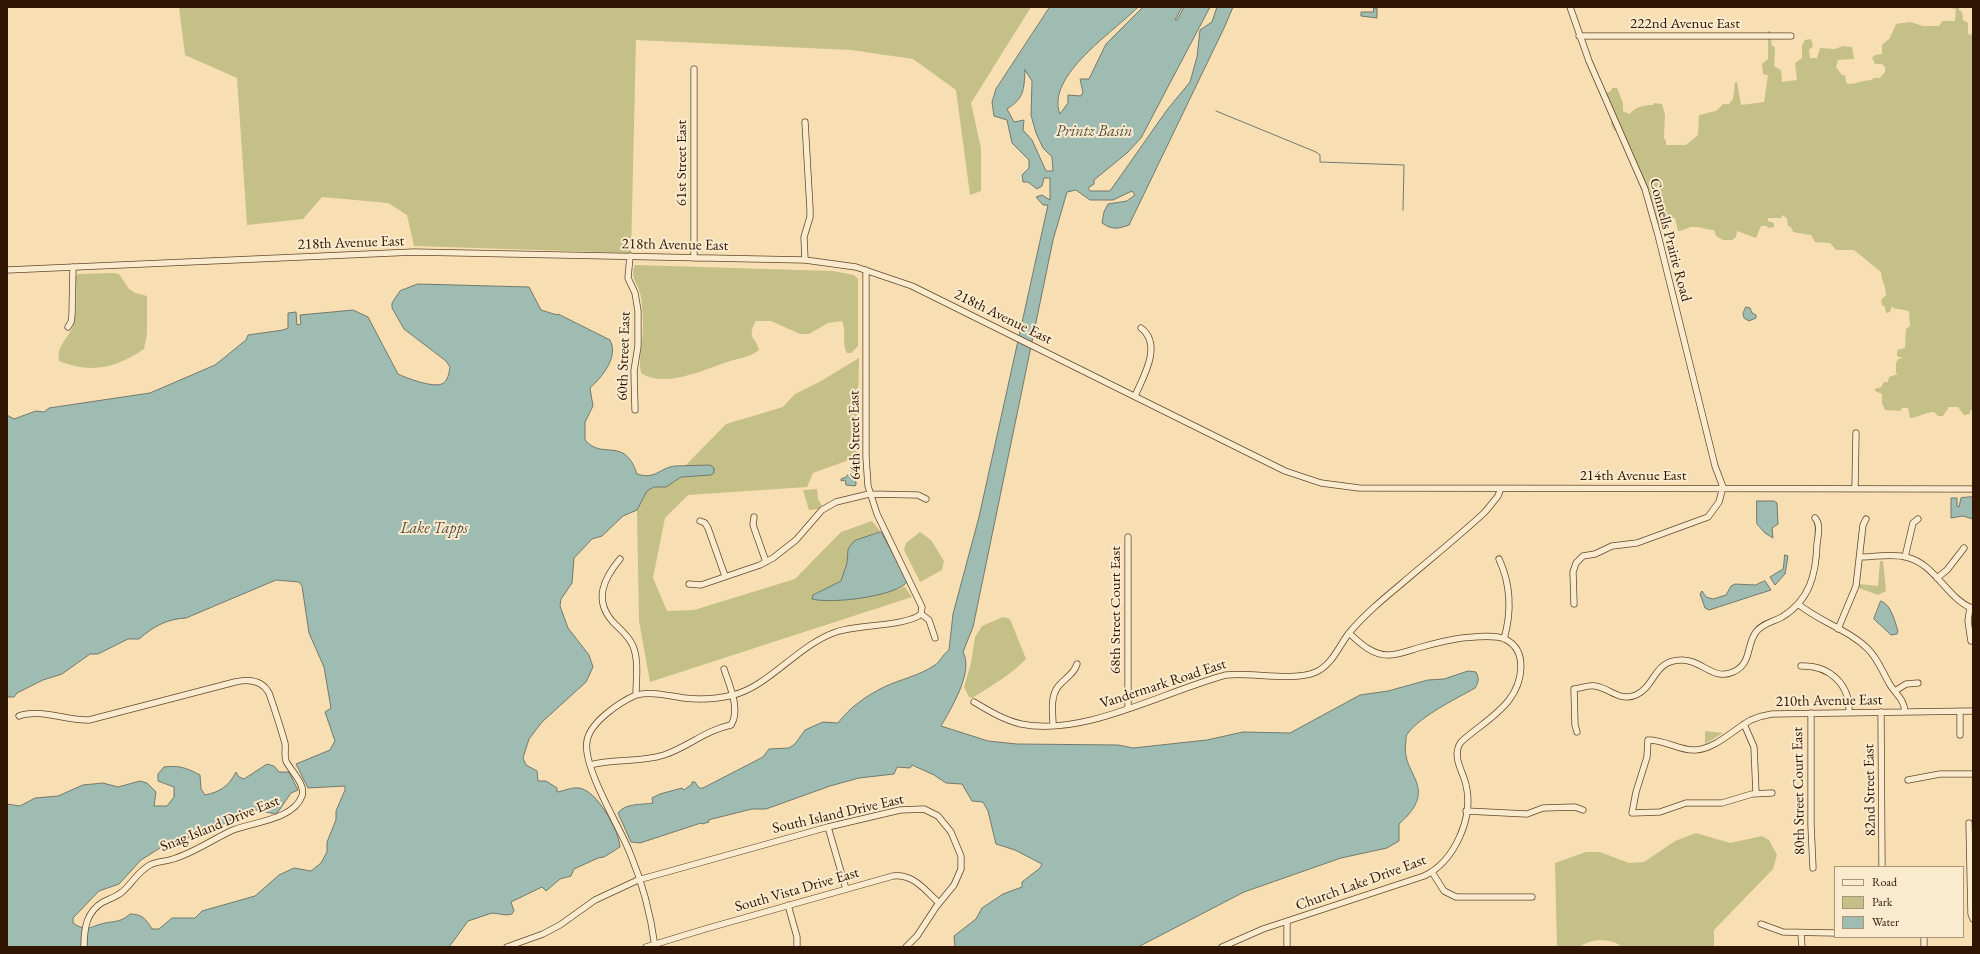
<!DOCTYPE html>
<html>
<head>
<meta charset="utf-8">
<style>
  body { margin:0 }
  #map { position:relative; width:1980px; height:954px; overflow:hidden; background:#f7dfb3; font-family:"EB Garamond",serif }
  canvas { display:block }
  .frame { position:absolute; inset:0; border:8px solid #2f1502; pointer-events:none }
  .legend { position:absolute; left:1834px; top:866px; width:130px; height:72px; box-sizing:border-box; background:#faeace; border:1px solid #a9957c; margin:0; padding:5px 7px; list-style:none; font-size:12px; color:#2f1502 }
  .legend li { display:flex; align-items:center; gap:8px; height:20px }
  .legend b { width:20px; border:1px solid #a9957c }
</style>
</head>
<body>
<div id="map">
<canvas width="1980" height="954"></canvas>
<div class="frame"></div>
<ul class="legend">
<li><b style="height:5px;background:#faeace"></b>Road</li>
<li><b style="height:11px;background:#c5c087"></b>Park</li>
<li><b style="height:11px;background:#9ebcb2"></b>Water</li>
</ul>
</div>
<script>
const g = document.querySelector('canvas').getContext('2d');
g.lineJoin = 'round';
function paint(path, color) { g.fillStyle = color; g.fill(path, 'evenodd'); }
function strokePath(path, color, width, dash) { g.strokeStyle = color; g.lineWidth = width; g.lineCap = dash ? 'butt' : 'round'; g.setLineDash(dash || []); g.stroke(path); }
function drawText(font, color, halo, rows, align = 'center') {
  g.font = font + ' "EB Garamond",serif'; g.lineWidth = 4; g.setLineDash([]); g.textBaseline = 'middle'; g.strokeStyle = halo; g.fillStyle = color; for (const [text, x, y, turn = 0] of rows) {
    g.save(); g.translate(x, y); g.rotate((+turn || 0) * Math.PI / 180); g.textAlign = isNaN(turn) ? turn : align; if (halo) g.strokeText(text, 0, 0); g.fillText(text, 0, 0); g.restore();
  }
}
const green = new Path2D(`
  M 179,7 L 1031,7 L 971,103 L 981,148 L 981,191 L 970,195 L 956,90 L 913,59 L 851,50 L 636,40 L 631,253 L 414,246 L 407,215 L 388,203 L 322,197 L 303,219 L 247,225 L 237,78 L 185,55 Z
  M 1947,7 L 1959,7 L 1959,10 L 1962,12 L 1963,20 L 1968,23 L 1968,34 L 1973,35 L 1973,410 L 1970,411 L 1970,414 L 1964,415 L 1958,407 L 1949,407 L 1943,416 L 1938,416 L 1934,412 C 1924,412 1919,418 1910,418 L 1908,408 L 1902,408 L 1900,411 L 1885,410 L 1882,403 L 1882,394 L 1875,391 L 1875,389 L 1881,387 L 1884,382 L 1888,382 L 1889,377 L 1898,374 L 1896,373 L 1896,363 L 1898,359 L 1903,358 L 1897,356 L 1897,350 L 1905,348 L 1906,329 L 1910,326 L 1909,311 L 1893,308 L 1892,306 L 1890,312 L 1886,313 L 1885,307 L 1882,305 L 1881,300 L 1886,295 C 1886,286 1881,280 1881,272 L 1854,250 L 1836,250 L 1830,243 L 1815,242 L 1811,235 L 1793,232 L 1791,227 L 1788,226 L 1787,219 L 1783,215 L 1781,218 L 1768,218 L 1768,221 L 1774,223 L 1774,227 L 1769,228 L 1766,226 L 1761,226 L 1756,238 L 1737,231 L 1736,237 L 1732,240 L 1723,240 L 1716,236 L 1714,230 C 1706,230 1698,226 1691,227 C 1686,228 1683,231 1678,231 L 1675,218 L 1670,218 L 1667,223 L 1657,225 L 1654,207 L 1650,203 L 1650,190 L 1646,189 L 1644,182 L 1637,178 L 1637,168 L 1631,164 L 1633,152 L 1620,131 L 1615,131 L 1611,125 L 1612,106 L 1608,102 L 1605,93 L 1611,91 L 1612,88 L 1617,88 L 1623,103 L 1623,111 L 1630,114 C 1635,107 1643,105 1653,105 L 1654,103 L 1662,104 L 1665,115 L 1664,138 L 1666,141 L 1666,145 L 1686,145 L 1698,135 L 1699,115 L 1716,111 L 1723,104 L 1729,104 L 1733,99 L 1735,82 L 1737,82 L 1741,105 L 1764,102 L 1768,75 L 1763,74 L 1762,64 L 1768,59 L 1768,31 L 1770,31 L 1772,46 L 1775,47 L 1774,66 L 1781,70 L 1782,82 L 1797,80 L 1795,63 L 1802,58 L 1802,46 L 1805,40 L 1811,39 L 1813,46 L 1809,50 L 1810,58 L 1817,58 L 1820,48 L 1835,49 L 1843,46 L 1852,47 L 1854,59 L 1838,60 L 1836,67 L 1842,75 L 1845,75 L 1846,82 L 1848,84 C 1857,84 1862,80 1872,80 L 1873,78 L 1880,78 L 1885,72 L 1885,67 L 1882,64 L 1875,64 L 1872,58 L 1875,55 L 1882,54 L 1882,45 L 1890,38 L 1896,24 L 1910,22 L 1923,26 L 1939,26 L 1942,21 L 1955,21 L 1956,9 Z
  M 635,265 L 833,271 L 854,275 L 858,279 L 858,346 L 851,353 L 847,353 C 841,344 847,331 842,321 L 828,323 L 809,334 L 800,334 L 771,321 L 756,321 C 746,339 756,336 759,350 C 751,357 740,358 730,361 C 706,369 665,389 641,373 C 638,358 643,341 643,326 C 643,316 642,306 641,297 C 639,284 629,278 635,265 Z
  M 113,273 L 119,274 L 129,289 L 135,293 L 147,296 L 147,334 L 144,349 C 116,368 91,374 59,361 C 56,345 69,339 73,325 C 78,311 76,291 76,276 L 78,274 Z
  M 859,358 L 857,457 L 813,473 L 807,487 L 688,495 L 665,518 L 653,578 L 667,611 L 694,610 L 795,579 L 841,532 L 872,521 L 881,532 L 873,534 L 848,549 L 847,563 L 841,581 L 813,595 L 899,589 L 904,586 L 912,597 L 650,682 L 639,621 L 637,510 L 647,491 L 654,486 L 666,486 L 681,477 L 711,475 L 710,465 L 685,466 L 726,424 L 783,407 L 795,394 L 821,381 Z
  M 817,489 L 818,499 L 822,506 L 818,509 L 809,510 L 803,490 Z
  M 920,532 L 931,540 L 944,561 L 942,570 L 920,582 L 904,550 L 906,543 Z
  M 1880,561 L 1883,561 L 1886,591 L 1878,595 L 1859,588 L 1859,584 L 1878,586 Z
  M 1003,617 L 1010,619 L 1026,659 C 1010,675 992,686 972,698 L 969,697 L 964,687 L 971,663 L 975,637 L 982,626 Z
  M 1705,731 L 1723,733 L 1705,744 Z
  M 1696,833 L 1730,843 L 1762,836 L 1769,840 L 1777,855 L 1773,869 L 1714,930 L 1714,947 L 1622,947 C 1613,938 1590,938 1580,947 L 1557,947 L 1555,863 L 1586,852 L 1600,852 L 1629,863 L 1644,862 L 1675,841 Z`);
const water = new Path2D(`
  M 1050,7 L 1138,7 C 1115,31 1045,76 1060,114 L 1068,103 L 1068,95 L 1081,96 L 1083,92 L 1080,79 L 1089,79 L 1106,44 L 1143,7 L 1182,7 L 1175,20 L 1177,20 L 1184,7 L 1210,7 L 1141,138 L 1127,153 L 1094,180 L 1094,184 L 1088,188 L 1090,191 L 1110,191 L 1167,110 L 1190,82 L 1197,57 L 1200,30 L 1212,22 L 1217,7 L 1233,7 L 1225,26 L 1129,225 C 1118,229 1112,230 1102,223 L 1104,212 L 1108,204 L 1127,201 L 1135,195 L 1132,191 L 1113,200 L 1090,200 L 1076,190 L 1067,192 L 1053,240 L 973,627 L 963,652 C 974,671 951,709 941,726 L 988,741 L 1017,744 L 1118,745 L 1133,748 L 1207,740 L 1243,732 L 1290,733 L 1360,695 L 1388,691 L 1428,680 L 1444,679 L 1468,671 L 1476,672 C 1479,678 1479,682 1475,688 C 1456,699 1422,715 1408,733 C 1406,735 1406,738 1406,741 C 1399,775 1442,786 1399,824 L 1399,841 L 1387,848 L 1341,858 L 1244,892 L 1138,947 L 955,947 L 954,936 L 976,919 L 982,908 L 1003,894 L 1022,887 L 1022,882 L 1040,868 L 1042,864 L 1015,850 L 996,844 L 988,811 L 983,802 L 972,801 L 962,784 L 946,783 L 934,775 L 912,765 L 910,768 L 897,767 L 894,774 L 859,778 L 830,786 L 766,809 L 752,809 L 708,820 L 709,822 L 702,824 L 701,823 L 640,843 L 631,842 L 618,813 C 625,803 641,805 653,803 L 652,798 L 660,794 L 682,788 L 684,790 L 692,784 L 692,782 L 695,782 L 699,788 L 703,788 L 763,757 L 769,749 L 789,748 L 795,744 L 805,730 L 823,722 L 838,723 C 850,707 866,696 884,687 C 901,679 919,676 935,665 C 939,663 943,654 949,650 L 953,614 L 979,517 L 1048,205 L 1043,205 L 1036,197 L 1042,195 L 1050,200 L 1050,178 L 1044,178 L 1042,186 L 1037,189 L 1028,182 L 1023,182 L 1022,175 L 1029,168 L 1029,160 L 1012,143 L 1007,120 L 994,116 L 992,102 L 996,89 ZM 1025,70 L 1032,81 L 1031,115 L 1036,133 L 1043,148 L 1052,157 L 1053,171 L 1046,171 L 1032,140 L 1023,130 L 1024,120 L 1014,122 L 1007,109 C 1024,98 1024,91 1025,70 Z
  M 1374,8 L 1377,8 L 1377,18 L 1361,16 L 1361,12 L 1373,12 Z
  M 418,284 L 529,287 L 541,310 L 557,315 L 558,314 L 610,340 C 619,357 602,377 590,388 L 593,406 L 585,422 L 585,440 C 603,461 624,435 637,474 C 656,480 659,468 675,466 L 710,465 L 714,468 L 714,473 L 711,475 L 681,477 L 666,487 L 654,487 L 647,491 L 637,510 L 623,516 L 602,536 L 592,539 L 574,558 L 572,583 L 561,599 L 560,606 L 568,628 L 589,655 L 593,667 L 586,682 L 542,722 L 529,739 L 523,758 L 526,765 L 537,771 L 538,781 L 546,781 L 557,788 L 557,792 C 564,791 572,787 579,788 C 597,790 619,831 620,847 L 604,857 L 598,858 L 574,869 L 571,876 L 560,879 L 546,891 L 542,887 L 511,902 L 514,911 L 512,914 L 507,915 L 492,913 L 468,921 L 449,947 L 7,947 L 7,804 L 20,806 L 35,798 L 58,796 L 83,785 L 103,783 L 118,787 L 140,781 L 147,783 L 156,792 L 154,806 L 167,806 L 174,797 L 174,787 L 158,781 L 158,774 L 164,767 C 179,765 187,768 200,775 L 201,789 L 205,795 C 220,792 229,786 236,772 L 239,777 L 244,779 L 267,764 L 274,766 L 279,772 L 289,772 L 298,790 L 291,793 L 278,812 L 275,814 L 257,810 L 246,812 L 207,833 L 168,843 L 141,860 L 119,884 L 99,891 L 73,918 L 73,923 C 88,933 90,926 105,923 C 116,921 121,922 130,914 C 142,914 146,919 152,929 L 159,929 L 172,918 L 195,918 L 202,911 L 255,896 L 279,875 L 294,868 L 311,871 L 321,863 L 327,852 L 327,842 L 336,820 L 336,811 L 345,790 L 345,786 L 308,788 L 296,764 L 330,750 L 335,741 L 325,712 L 331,708 L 324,667 L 309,633 L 302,586 L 299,582 L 276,580 L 186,618 C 167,619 154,626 139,639 L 128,639 L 98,654 L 90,654 L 62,674 L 43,680 L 17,693 L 14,697 L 7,697 L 7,415 L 14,419 L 36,411 L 44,412 L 49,408 L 150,393 L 215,365 L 246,340 L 248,335 L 283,330 L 288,328 L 288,313 L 296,312 L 297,325 L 301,324 L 300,315 L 353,310 L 368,317 L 398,374 C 406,378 433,388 442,384 C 448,381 449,373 450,367 L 446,361 L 404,329 L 392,308 L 392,303 L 400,291 Z
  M 1746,307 L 1750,308 L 1752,313 L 1756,315 L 1756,318 L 1749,321 L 1744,318 L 1743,314 Z
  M 855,466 L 856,485 L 855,486 L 846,485 L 845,480 L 841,481 L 841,479 L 846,477 Z
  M 1973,497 L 1973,519 L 1963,516 L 1951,518 L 1951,498 L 1957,498 L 1957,506 L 1959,507 L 1961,498 Z
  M 1757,501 L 1774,501 L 1777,503 L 1778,524 L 1772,528 L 1773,538 L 1765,533 L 1757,524 Z
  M 881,532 L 908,581 C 896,597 831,604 812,599 L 813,595 L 841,581 L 847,563 L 848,549 L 854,541 Z
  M 1785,555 L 1788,556 L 1785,574 L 1775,585 L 1770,577 L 1783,569 Z
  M 1765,581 L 1771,590 L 1709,610 L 1705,608 L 1700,594 L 1702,591 L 1706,597 L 1713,599 L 1726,595 L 1731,586 L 1735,584 L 1755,585 Z
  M 1881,601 C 1891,604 1895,622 1898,631 L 1897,634 L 1891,635 L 1874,619 Z`);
const stream = new Path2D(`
  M 1216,111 L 1316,152 L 1320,155 L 1320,162 L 1404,165 L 1403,210`);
const minor = new Path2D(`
  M 1570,7 L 1589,61 L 1645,189 L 1658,235 L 1715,466 L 1723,487 L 1719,502 L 1708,517 L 1637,543 L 1612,546 L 1595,554 L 1583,556 L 1576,563 L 1573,572 L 1574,604
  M 1579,36 L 1791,36
  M 630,256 L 628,278 L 635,293 L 638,311 L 638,346 L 634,371 L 635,410
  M 694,258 L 694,69
  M 805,260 L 804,237 L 810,217 L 810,209 L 805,122
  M 7,270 L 414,252 L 805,260 L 856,267 L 912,286 L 1285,471 L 1321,483 L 1359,488 L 1973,489
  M 866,270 L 866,457 L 868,486 L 877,514 L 922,607 L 921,614 L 929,620 L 935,638
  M 68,327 L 71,322 L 72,315 L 73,267
  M 1135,396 C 1143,377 1163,345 1141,328
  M 1855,487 L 1856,433
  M 754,517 L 753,525 L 766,562
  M 700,521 L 705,523 L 708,528 L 725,576
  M 1128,537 L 1128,708
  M 1860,557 C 1875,557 1891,553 1906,557 C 1936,564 1945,597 1973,609
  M 1905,557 L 1913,523 L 1918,519
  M 620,559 C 604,578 593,600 613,622 C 621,630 629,636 633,646 C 639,661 636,679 636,695 C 620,702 590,722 587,741 C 582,767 620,827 630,853 C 642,882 651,916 655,947
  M 1499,559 C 1511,585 1512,611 1504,639
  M 1937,578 L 1947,570 L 1964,548
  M 689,584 L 701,585 L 760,565 L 773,558 L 796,540 L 822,510 L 836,502 L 869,494 L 918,495 L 926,499
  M 1798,604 C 1820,622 1849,630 1868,649 C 1878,659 1882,671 1889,683 C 1895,694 1904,698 1905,712
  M 1970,607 L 1968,621 L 1971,641
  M 1838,629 L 1856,586 L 1863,525 L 1866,519
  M 1801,666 C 1829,665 1850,684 1849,712
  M 1895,691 L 1906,684 L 1918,683
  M 636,695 C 652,691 669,696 684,698 C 701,700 717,699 733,695 C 768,687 798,645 836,632 C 855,625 908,626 921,614
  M 974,702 C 989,711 1004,720 1021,724 C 1084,737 1165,691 1226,675 C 1253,672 1293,682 1316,672 C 1332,665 1339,646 1349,633 C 1364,615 1382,600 1400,585 C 1428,561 1458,537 1485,512 L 1498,496 L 1501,488
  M 1960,711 L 1960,735
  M 1881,712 L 1882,867
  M 1811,713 L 1811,825 L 1813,868
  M 19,716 C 38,708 68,721 89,720 L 235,682 C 248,679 262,680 269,693 C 275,710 280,726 285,743 C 286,749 284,755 286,761 C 290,770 306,784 302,796 C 293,820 253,822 233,830 C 213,839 194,853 173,859 C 165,862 157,861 150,865 C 137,872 132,884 122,892 C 116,897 109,899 103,902 C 86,912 84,929 84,947
  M 1744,724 L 1754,747 L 1756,793
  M 1053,725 C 1053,713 1050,699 1057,688 C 1063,679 1074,675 1077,664
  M 1577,732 L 1575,725 L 1574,689 C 1582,688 1588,685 1595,686 C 1610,688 1619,702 1636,695 C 1656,686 1653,660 1682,660 C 1702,660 1713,681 1733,672 C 1752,664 1746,645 1756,632 C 1763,623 1773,622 1782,617 C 1810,600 1816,574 1817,544 C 1818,536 1821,524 1815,518
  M 590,765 C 614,758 640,763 664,755 C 688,747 706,730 731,725 C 741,710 729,684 724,669
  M 1908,780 L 1940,774 L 1973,774
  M 1772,793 L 1752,794 L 1722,803 L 1686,803 L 1660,812 L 1632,813 L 1636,792 L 1647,757 L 1648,740 C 1666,740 1680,751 1695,750 C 1716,749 1734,729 1751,720 C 1758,717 1765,715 1772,714 L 1973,711
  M 1466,811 L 1527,814 L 1543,808 L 1575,807 L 1583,810
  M 1969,823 L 1971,914 L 1973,919
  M 828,827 L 846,889
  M 1432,872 L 1444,891 L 1456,897 L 1532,897
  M 788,905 L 797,937 L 797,947
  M 1287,922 L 1287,947
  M 1761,924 L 1783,932 L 1835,933
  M 1801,934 L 1802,947
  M 1924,937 L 1924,947
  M 507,947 L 543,934 L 560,925 L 595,900 L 638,880 L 828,827 L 900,810 L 924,809 L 938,816 L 951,832 L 961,856 L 961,869 L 954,885 L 936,907 L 917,936 L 906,947
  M 646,947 L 705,929 L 893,876 C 914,874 925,890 939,903
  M 1222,947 L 1263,929 L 1424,876 C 1454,862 1474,818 1466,785 C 1463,771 1451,756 1461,742 C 1476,728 1496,717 1509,700 C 1522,683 1529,651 1505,639 C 1494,634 1474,637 1462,638 C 1447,640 1432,644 1418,648 C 1408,651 1398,655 1388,655 C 1372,655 1360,643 1349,633`);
const streetNames = [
  ["222nd Avenue East",1685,24],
  ["61st Street East",682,163,-90],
  ["Connells Prairie Road",1670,240,75],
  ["218th Avenue East",351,243,-2],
  ["218th Avenue East",675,245,1],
  ["218th Avenue East",1003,317,26],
  ["60th Street East",624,356,-88],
  ["64th Street East",855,435,-91],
  ["214th Avenue East",1633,476],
  ["68th Street Court East",1116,610,-90],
  ["Vandermark Road East",1163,684,-18],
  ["210th Avenue East",1829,701,-1],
  ["82nd Street East",1870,790,-91],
  ["80th Street Court East",1799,791,-91],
  ["South Island Drive East",838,814,-13],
  ["Snag Island Drive East",220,824,-22],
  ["Church Lake Drive East",1361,883,-20],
  ["South Vista Drive East",797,890,-16]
];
const waterNames = [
  ["Printz Basin",1094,132],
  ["Lake Tapps",434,529]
];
paint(green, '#c5c087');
paint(water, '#9ebcb2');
strokePath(water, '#72796c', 1);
strokePath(stream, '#72796c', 1);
strokePath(minor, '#61482e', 7);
strokePath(minor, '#faeace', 5.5);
drawText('15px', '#2f1502', '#faeace', streetNames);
drawText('italic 16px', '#564f40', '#faeace', waterNames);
</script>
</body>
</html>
